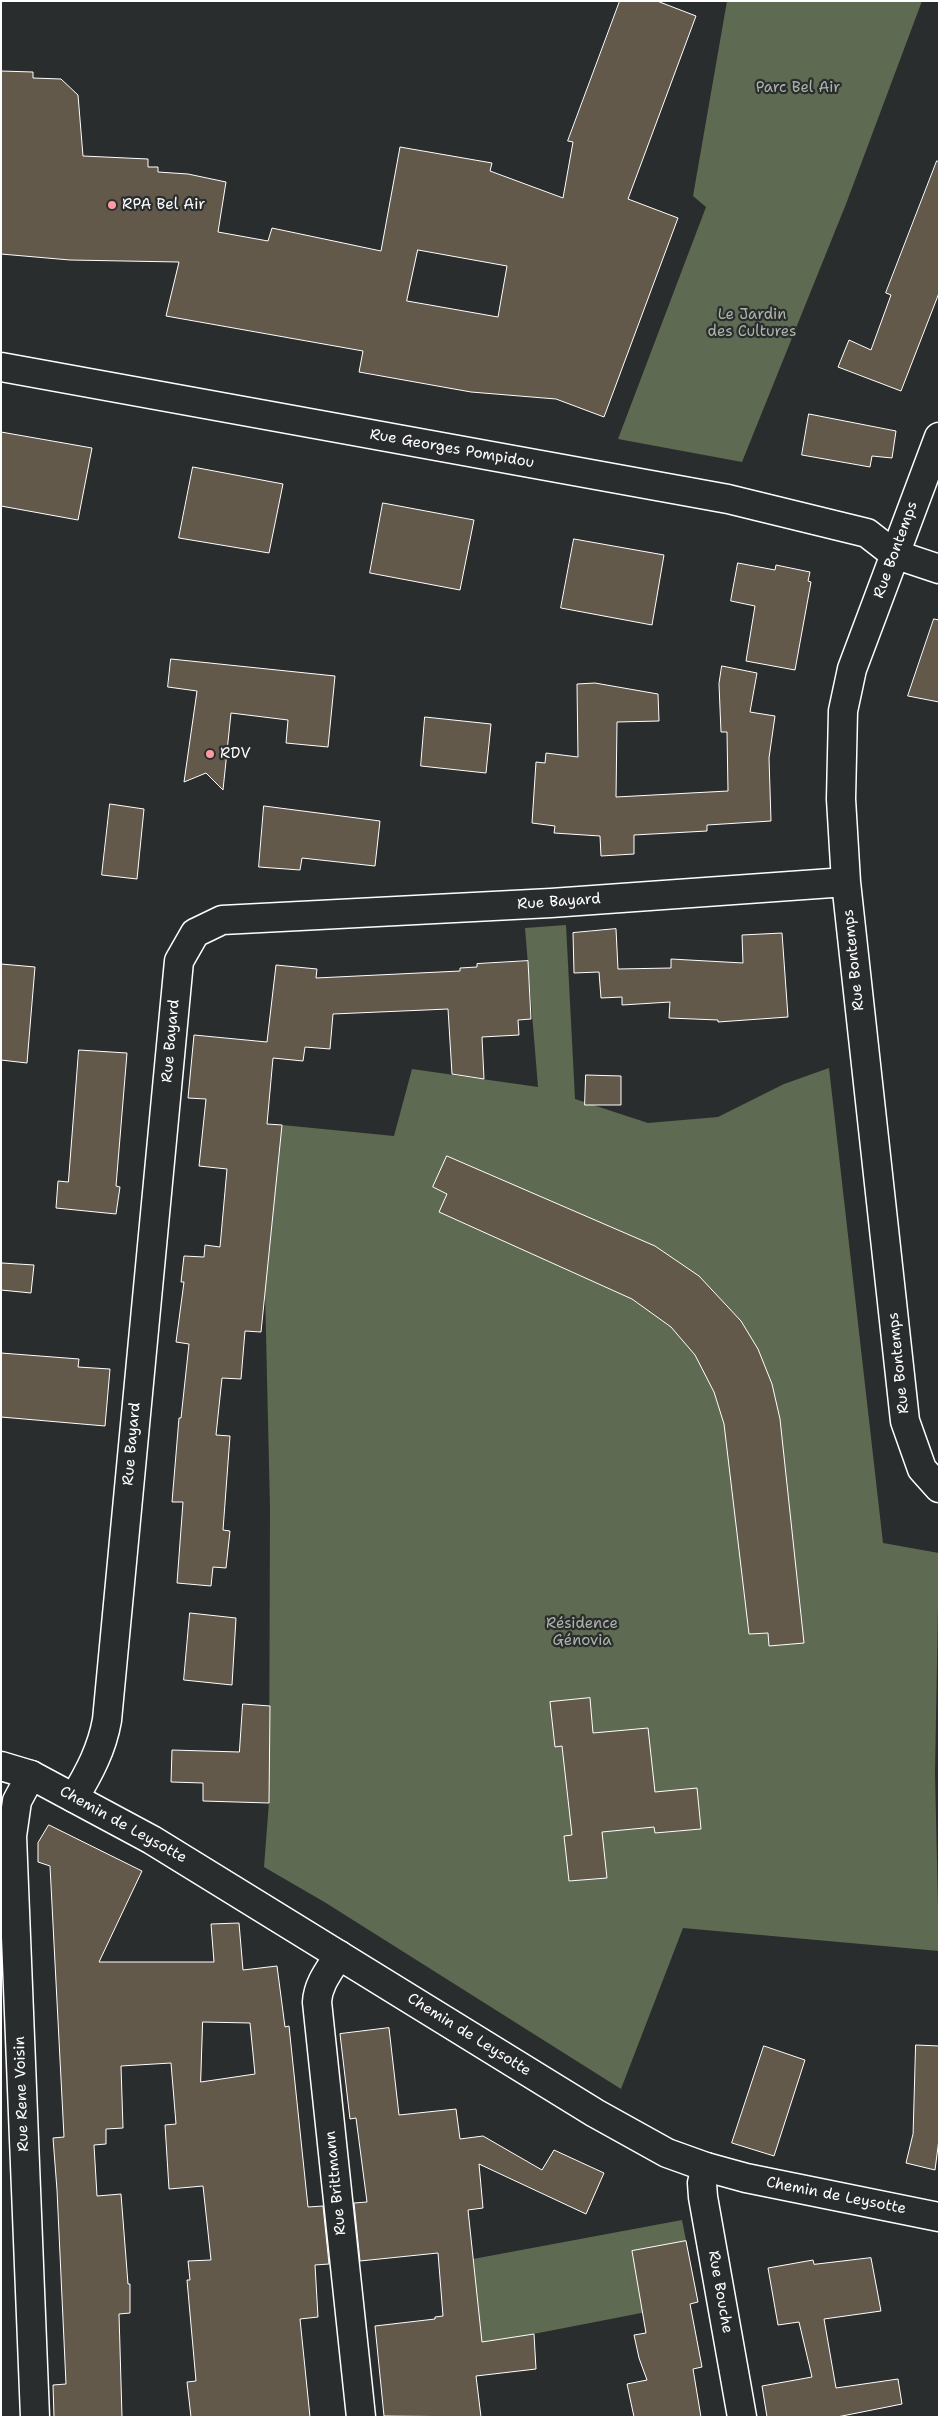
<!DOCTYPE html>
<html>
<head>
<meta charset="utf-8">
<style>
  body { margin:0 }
  #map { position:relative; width:940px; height:2418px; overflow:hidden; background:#2a2d2e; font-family:"Shantell Sans",sans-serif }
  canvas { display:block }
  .frame { position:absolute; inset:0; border:2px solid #fff; pointer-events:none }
</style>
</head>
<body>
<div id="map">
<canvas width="940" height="2418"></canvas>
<div class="frame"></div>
</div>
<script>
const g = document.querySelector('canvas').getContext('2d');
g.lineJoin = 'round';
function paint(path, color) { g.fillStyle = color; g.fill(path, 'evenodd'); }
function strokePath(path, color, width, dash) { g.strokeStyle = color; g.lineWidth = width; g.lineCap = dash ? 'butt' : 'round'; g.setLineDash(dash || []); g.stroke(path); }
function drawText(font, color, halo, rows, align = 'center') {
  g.font = font + ' "Shantell Sans",sans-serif'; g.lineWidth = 4.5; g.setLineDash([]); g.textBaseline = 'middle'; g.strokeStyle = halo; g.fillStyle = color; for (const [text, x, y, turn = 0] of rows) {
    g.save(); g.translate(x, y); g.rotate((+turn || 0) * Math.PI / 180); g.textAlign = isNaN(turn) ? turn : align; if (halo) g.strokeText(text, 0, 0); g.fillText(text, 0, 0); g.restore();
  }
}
const green = new Path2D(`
  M 727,1 L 922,1 L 846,204 L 742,462 L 618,439 L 706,207 L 693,196 Z
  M 566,925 L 575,1099 L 648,1123 L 718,1117 L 784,1084 L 829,1068 L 883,1543 L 939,1553 L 935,1773 L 939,1951 L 683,1928 L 621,2089 L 326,1903 L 264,1867 L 269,1802 L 270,1508 L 265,1290 L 282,1125 L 394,1136 L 412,1069 L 538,1087 L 525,928 Z
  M 682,2220 L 698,2302 L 523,2336 L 473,2364 L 473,2259 Z`);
const building = new Path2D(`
  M 620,1 L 657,1 L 696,16 L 628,199 L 678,218 L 604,417 L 556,399 L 471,392 L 359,372 L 363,351 L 166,316 L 179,262 L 70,260 L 1,254 L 1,71 L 33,72 L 33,78 L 61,79 L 78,95 L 83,156 L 148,159 L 148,167 L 158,167 L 158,172 L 188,174 L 226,182 L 218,232 L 268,241 L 272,228 L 381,251 L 400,147 L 492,163 L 490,171 L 563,198 L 573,142 L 568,141 ZM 418,250 L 507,266 L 498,317 L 407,301 Z
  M 937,161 L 939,162 L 939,293 L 901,391 L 838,367 L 849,340 L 871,350 L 891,295 L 886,293 Z
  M 809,414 L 896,431 L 892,458 L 872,456 L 870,467 L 802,455 Z
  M 1,432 L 92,448 L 78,520 L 1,506 Z
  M 193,467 L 283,484 L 269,553 L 179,538 Z
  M 383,503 L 474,520 L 460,590 L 370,573 Z
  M 574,539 L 664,555 L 652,625 L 561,608 Z
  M 738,563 L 775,570 L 776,565 L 810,572 L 808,581 L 811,582 L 795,670 L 746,661 L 755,606 L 731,601 Z
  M 934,619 L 939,620 L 939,702 L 908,696 Z
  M 171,659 L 335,676 L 328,747 L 286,743 L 288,720 L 231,713 L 223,790 L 206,773 L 184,782 L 197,691 L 168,687 Z
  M 722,666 L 757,673 L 750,712 L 775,716 L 769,758 L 771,821 L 707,825 L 707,831 L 634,835 L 634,854 L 601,856 L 600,836 L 554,833 L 555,826 L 532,823 L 536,762 L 545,763 L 546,753 L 578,757 L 577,684 L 595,683 L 658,694 L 659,721 L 617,722 L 616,797 L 728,791 L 727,732 L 721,732 L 719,684 Z
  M 425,717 L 491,724 L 486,773 L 421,766 Z
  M 110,804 L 144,809 L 137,879 L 102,875 Z
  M 264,806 L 380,821 L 375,866 L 302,858 L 300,870 L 259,867 Z
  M 616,929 L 618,969 L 671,968 L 671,959 L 743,963 L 742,935 L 782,933 L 788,1017 L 718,1022 L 718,1020 L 669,1018 L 670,1002 L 622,1005 L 622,997 L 601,998 L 599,972 L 574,973 L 573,933 Z
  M 528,961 L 531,1019 L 518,1020 L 519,1035 L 482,1037 L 484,1079 L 452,1074 L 448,1009 L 333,1014 L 330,1049 L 305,1047 L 303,1061 L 273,1058 L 267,1124 L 282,1125 L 261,1332 L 245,1331 L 241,1379 L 222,1378 L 216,1435 L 230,1436 L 223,1530 L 230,1531 L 226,1568 L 213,1567 L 211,1586 L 177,1583 L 183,1502 L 172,1502 L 179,1418 L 181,1418 L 189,1344 L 176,1342 L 184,1282 L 181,1282 L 184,1256 L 204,1257 L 205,1245 L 220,1247 L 227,1169 L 199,1166 L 206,1099 L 188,1098 L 194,1035 L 267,1042 L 276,965 L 317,969 L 316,978 L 460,971 L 460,968 L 477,967 L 477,964 Z
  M 1,964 L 35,967 L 27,1063 L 1,1060 Z
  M 79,1050 L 127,1053 L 116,1186 L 120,1187 L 116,1214 L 56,1208 L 58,1181 L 68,1182 Z
  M 586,1075 L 621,1076 L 621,1105 L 585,1105 Z
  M 447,1156 L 655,1246 L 699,1276 L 741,1321 L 758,1349 L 772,1384 L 780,1419 L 804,1643 L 769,1646 L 768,1633 L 749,1634 L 724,1424 L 714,1392 L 695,1355 L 671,1327 L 632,1299 L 439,1212 L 447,1194 L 433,1187 Z
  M 2,1263 L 34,1265 L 31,1293 L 1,1290 Z
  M 1,1353 L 79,1359 L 78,1367 L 110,1369 L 105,1426 L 1,1417 Z
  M 190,1613 L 236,1618 L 232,1685 L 184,1680 Z
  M 590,1698 L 593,1733 L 648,1728 L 655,1792 L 697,1788 L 701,1829 L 655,1833 L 654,1827 L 602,1832 L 607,1878 L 569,1881 L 564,1836 L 572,1835 L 562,1746 L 555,1747 L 550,1702 Z
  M 243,1704 L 270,1706 L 269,1803 L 203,1801 L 203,1783 L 171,1782 L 172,1750 L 239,1752 Z
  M 49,1825 L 142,1871 L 99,1962 L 214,1962 L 211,1924 L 239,1923 L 243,1970 L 277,1966 L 285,2027 L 289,2026 L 308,2207 L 323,2206 L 329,2264 L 315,2265 L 318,2317 L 300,2319 L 310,2417 L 191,2417 L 187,2382 L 196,2381 L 187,2280 L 190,2280 L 188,2261 L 211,2260 L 203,2186 L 169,2189 L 165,2125 L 176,2124 L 171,2063 L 121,2066 L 123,2128 L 106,2129 L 106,2144 L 94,2145 L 97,2196 L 121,2194 L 128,2284 L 130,2284 L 130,2313 L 119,2314 L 122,2417 L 54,2417 L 53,2385 L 66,2384 L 57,2190 L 53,2138 L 64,2137 L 50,1866 L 38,1862 L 38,1843 ZM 203,2022 L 250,2023 L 255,2074 L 201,2082 Z
  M 389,2028 L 399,2115 L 456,2109 L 460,2139 L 483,2136 L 542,2170 L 554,2150 L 604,2173 L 586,2214 L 479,2164 L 483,2208 L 468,2210 L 482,2342 L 534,2334 L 536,2369 L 476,2376 L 481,2417 L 384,2416 L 375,2326 L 435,2319 L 435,2317 L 443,2316 L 438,2253 L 360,2261 L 354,2203 L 367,2202 L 356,2118 L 350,2119 L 340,2034 Z
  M 916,2045 L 939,2046 L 939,2139 L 935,2170 L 906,2163 L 913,2134 Z
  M 764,2046 L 805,2060 L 774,2156 L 732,2143 Z
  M 686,2241 L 698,2302 L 690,2304 L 702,2367 L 693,2369 L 701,2417 L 634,2417 L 627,2384 L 647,2380 L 639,2358 L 634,2335 L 646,2333 L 632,2251 Z
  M 871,2258 L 881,2311 L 824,2319 L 836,2388 L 898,2379 L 902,2404 L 837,2417 L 767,2417 L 762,2386 L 812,2377 L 799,2322 L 778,2325 L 768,2268 L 813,2260 L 814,2264 Z`);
const minor = new Path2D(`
  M 1,367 L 728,499 L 867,533 L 894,554 L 939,569
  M 939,437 L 852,669 L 843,711 L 841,799 L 846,882 L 905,1421 L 922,1469 L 939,1488
  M 31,1775 L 17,1801 L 12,1836 L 35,2417
  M 74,1798 C 89,1773 102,1749 107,1720 L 179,961 L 195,933 L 222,920 L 551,903 L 846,882
  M 339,1955 C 329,1971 318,1984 317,2002 L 361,2417
  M 706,2167 L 702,2183 L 703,2197 L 742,2417`);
const tertiary = new Path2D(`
  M 1,1766 L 31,1775 L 152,1840 L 595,2113 L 667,2153 L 706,2167 L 746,2178 L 939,2217`);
const markers = [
  [112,205,5,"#ff9aa2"],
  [210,754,5,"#ff9aa2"]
];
const parkNames = [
  ["Parc Bel Air",798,88],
  ["Le Jardin",752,315],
  ["des Cultures",752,332],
  ["Résidence",582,1624],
  ["Génovia",582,1641]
];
const poiNames = [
  ["RPA Bel Air",122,205],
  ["RDV",220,754]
];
const streetNames = [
  ["Rue Georges Pompidou",452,449,10],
  ["Rue Bontemps",896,550,-70],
  ["Rue Bayard",559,902,-4],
  ["Rue Bontemps",854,960,-96],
  ["Rue Bayard",171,1041,-85],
  ["Rue Bontemps",899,1363,-96],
  ["Rue Bayard",132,1444,-85],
  ["Chemin de Leysotte",123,1825,29],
  ["Chemin de Leysotte",469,2035,32],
  ["Rue Rene Voisin",22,2094,-92],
  ["Rue Brittmann",336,2183,-96],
  ["Chemin de Leysotte",836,2196,11],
  ["Rue Bouche",720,2292,80]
];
paint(green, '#5e6a52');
paint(building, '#63594b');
strokePath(building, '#fff', 1);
strokePath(minor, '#fff', 31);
strokePath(tertiary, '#fff', 31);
strokePath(minor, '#2a2d2e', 28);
strokePath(tertiary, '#2a2d2e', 28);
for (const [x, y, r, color] of markers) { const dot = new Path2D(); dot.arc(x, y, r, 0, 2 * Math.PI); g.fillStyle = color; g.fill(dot); strokePath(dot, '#2a2d2e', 2); }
drawText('15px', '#aeb4a8', '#2a2d2e', parkNames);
drawText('15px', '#fff', '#2a2d2e', poiNames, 'left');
drawText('15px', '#fff', '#2a2d2e', streetNames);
</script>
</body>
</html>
